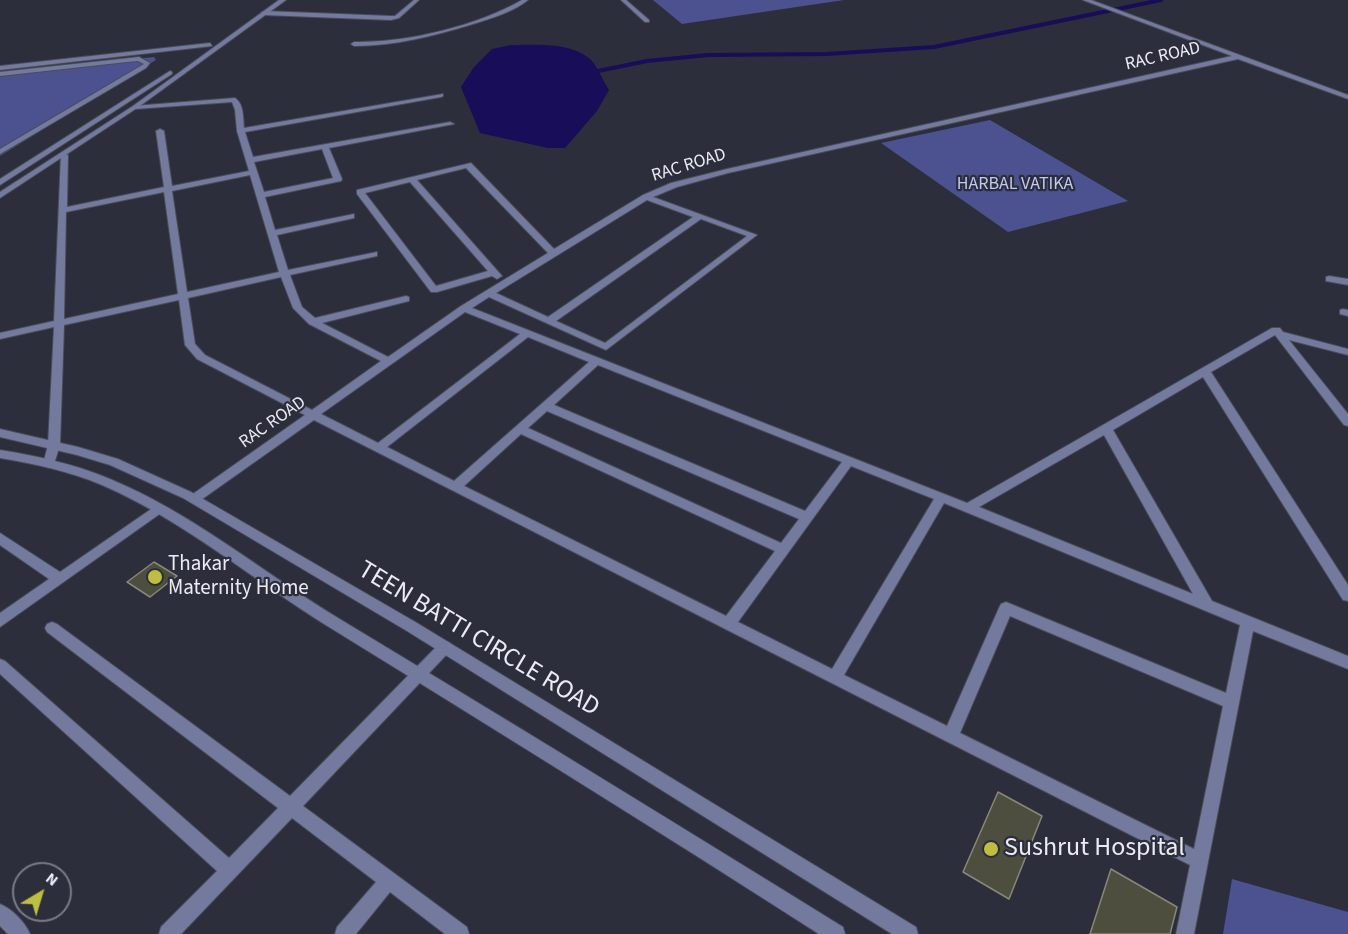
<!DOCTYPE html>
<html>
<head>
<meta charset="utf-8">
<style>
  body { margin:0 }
  #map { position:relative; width:1348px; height:934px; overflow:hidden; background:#2c2e3b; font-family:"Source Sans 3",sans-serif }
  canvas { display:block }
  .north { position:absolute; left:12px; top:862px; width:60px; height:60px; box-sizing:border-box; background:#2c2e3b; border:2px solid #787a85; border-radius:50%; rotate:38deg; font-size:16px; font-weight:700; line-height:24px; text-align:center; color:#eaebf4 }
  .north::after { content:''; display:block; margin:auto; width:21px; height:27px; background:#c0be40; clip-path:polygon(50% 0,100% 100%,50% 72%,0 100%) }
</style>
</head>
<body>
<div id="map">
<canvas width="1348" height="934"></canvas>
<div class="north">N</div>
</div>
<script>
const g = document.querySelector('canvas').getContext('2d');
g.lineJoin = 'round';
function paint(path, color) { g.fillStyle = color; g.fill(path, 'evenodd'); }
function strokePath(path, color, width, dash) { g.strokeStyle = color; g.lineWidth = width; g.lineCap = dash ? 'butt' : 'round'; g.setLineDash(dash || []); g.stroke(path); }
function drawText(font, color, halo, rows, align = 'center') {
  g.font = font + ' "Source Sans 3",sans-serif'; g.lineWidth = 4.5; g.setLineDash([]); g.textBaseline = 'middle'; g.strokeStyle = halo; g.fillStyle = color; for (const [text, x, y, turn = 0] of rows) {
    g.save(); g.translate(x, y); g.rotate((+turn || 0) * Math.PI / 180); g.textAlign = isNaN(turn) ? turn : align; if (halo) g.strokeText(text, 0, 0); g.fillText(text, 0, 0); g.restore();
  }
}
const green = new Path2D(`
  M 653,0 L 844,0 L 682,24 Z
  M 154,57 L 156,60 L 0,156 L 0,74 Z
  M 990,120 L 1128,201 L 1008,232 L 881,143 Z
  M 1232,879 L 1348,912 L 1348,934 L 1223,934 Z`);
const water = new Path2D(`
  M 511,45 C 536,45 568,42 589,58 C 597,65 603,81 609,90 L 597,111 L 565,148 L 548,148 L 480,133 L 461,87 L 474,67 L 492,49 Z`);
const stream = new Path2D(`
  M 598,71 L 647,61 L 708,55 L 827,54 L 934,47 L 1161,0`);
const building = new Path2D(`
  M 154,562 L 177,576 L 150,597 L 127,582 Z
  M 998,792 L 1042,816 L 1009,899 L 963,872 Z
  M 1111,869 L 1177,907 L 1170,934 L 1090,934 Z`);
const service = new Path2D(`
  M 414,0 L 419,0 L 399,18 L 391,20 L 264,15 L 261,13 L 264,11 L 391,16 L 395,16 Z
  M 522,0 L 528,0 C 513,12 492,18 473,24 C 433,36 395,46 354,46 L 351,44 L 354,42 C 406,43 477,26 522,0 Z
  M 621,0 L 626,0 L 649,20 L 649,22 L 645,22 Z
  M 139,57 L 150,63 L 146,68 L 0,154 L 0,149 L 144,64 L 138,61 L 127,62 L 0,76 L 0,72 Z`);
const minor = new Path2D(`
  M 1083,0 L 1091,0 L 1348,95 L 1348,99 L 1238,59 L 728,173 L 677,187 L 653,197 L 757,235 L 606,350 L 489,297 L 472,308 L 967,503 L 1272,328 L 1280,328 L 1283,332 L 1348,349 L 1348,355 L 1289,340 L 1348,414 L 1348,426 L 1344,425 L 1275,335 L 1211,372 L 1348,585 L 1348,601 L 1343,600 L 1203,377 L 1113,430 L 1212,601 L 1348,656 L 1348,669 L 1253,631 L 1194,934 L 1176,934 L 1190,865 L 314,420 L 198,502 L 190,502 L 188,499 L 190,496 L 305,415 L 197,359 L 185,345 L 179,300 L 64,325 L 60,445 L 53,467 L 49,468 L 43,464 L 48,445 L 54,327 L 0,339 L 0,333 L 54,321 L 61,153 L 68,155 L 67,207 L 164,187 L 156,131 L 160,129 L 164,131 L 172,186 L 249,171 L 237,131 L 235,110 L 232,102 L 135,109 L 133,108 L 133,106 L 235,98 C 244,104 243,118 244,128 L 443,94 L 443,96 L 441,97 L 245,132 L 253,157 L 450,122 L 454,124 L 329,148 L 342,179 L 341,181 L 265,197 L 275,230 L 354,214 L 354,218 L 277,235 L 288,270 L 377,252 L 377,256 L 290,275 L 302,307 L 315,318 L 406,296 L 409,297 L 409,301 L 322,323 L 388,357 L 461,306 L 548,253 L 466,168 L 417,180 L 502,276 L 497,279 L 492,276 L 437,292 L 431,292 L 357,194 L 357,190 L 471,163 L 554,249 L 643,195 L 671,183 L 727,169 L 1232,56 ZM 322,149 L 333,178 L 264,192 L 254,162 ZM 250,175 L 279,272 L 187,292 L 172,191 ZM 410,182 L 488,271 L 436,286 L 365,193 ZM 164,192 L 178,294 L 64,319 L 66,212 ZM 647,200 L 693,217 L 548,317 L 496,293 ZM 701,219 L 747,236 L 605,343 L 556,321 ZM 281,277 L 293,308 L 309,324 L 381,361 L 312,410 L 205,355 L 195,344 L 188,298 ZM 465,312 L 520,334 L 378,443 L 321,414 ZM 528,337 L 589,362 L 454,481 L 387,447 ZM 598,365 L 842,462 L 805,511 L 554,405 ZM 547,411 L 799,519 L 781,543 L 528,428 ZM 521,434 L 775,551 L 726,616 L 464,486 ZM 1104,435 L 1193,594 L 979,507 ZM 851,466 L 934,499 L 832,669 L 738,622 ZM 944,503 L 1240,625 L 1226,693 L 1006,602 L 1001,604 L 999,608 L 947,726 L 844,675 ZM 1010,616 L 1223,706 L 1194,849 L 960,733 Z
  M 210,43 L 212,46 L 0,70 L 0,66 Z
  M 1329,276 L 1348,279 L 1348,285 L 1326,281 L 1326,277 Z
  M 1343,309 L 1348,310 L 1348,316 L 1340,314 L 1340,310 Z
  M 157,505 L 161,507 L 163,510 L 161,513 L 0,627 L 0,613 L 49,579 L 0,545 L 0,533 L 60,572 Z
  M 52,622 L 57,624 L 290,796 L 440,643 L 445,641 L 450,643 L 452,647 L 450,651 L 303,806 L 467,927 L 469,934 L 445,934 L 390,892 L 356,934 L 335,934 L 337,927 L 376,882 L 292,818 L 181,934 L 159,934 L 161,927 L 217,871 L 0,674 L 0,659 L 5,661 L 229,858 L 278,808 L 47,632 L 45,628 L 47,624 Z
  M 0,904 C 12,909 25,922 30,934 L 8,934 L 0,926 Z`);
const tertiary = new Path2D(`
  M 279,0 L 286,0 L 137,108 L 0,198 L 0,192 L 133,106 Z
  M 170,71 L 172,72 L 172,74 L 0,185 L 0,179 Z
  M 0,429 L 78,447 L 118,459 L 191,492 L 417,623 L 916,927 L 918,934 L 892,934 L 407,631 L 183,498 L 110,465 L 77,455 L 0,437 Z
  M 0,450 C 37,456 75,464 110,479 C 192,513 262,572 338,618 C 486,707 633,797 780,888 L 843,927 L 845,934 L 819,934 C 657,830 493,728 329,627 C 253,580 183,520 102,485 C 69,471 35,464 0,458 Z`);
const markers = [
  [155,577,8,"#c0be40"],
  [991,849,8,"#c0be40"]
];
const farStreetnames = [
  ["RAC ROAD",1163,57,-13],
  ["RAC ROAD",689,166,-17],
  ["RAC ROAD",273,423,-35]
];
const farParknames = [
  ["HARBAL VATIKA",1015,185]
];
const poiNames = [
  ["Thakar",168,565],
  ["Maternity Home",168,589]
];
const nearStreetnames = [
  ["TEEN BATTI CIRCLE ROAD",478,640,31]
];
const nearPoinames = [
  ["Sushrut Hospital",1004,849]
];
paint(green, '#4b528f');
paint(water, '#170d59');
strokePath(stream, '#170d59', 4);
paint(building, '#4e4e3f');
strokePath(building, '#888878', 1.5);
strokePath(service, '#4a4c59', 2);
strokePath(minor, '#4a4c59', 2);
strokePath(tertiary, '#4a4c59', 2);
paint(service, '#747a9e');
paint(minor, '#747a9e');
paint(tertiary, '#747a9e');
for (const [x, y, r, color] of markers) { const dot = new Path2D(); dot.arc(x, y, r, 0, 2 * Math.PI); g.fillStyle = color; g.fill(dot); strokePath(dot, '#2c2e3b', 2); }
drawText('18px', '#eaebf4', '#2c2e3b', farStreetnames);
drawText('18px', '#c1c9f5', '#2c2e3b', farParknames);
drawText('21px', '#eaebf4', '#2c2e3b', poiNames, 'left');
drawText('26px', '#eaebf4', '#2c2e3b', nearStreetnames);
drawText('26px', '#eaebf4', '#2c2e3b', nearPoinames, 'left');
</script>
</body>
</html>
